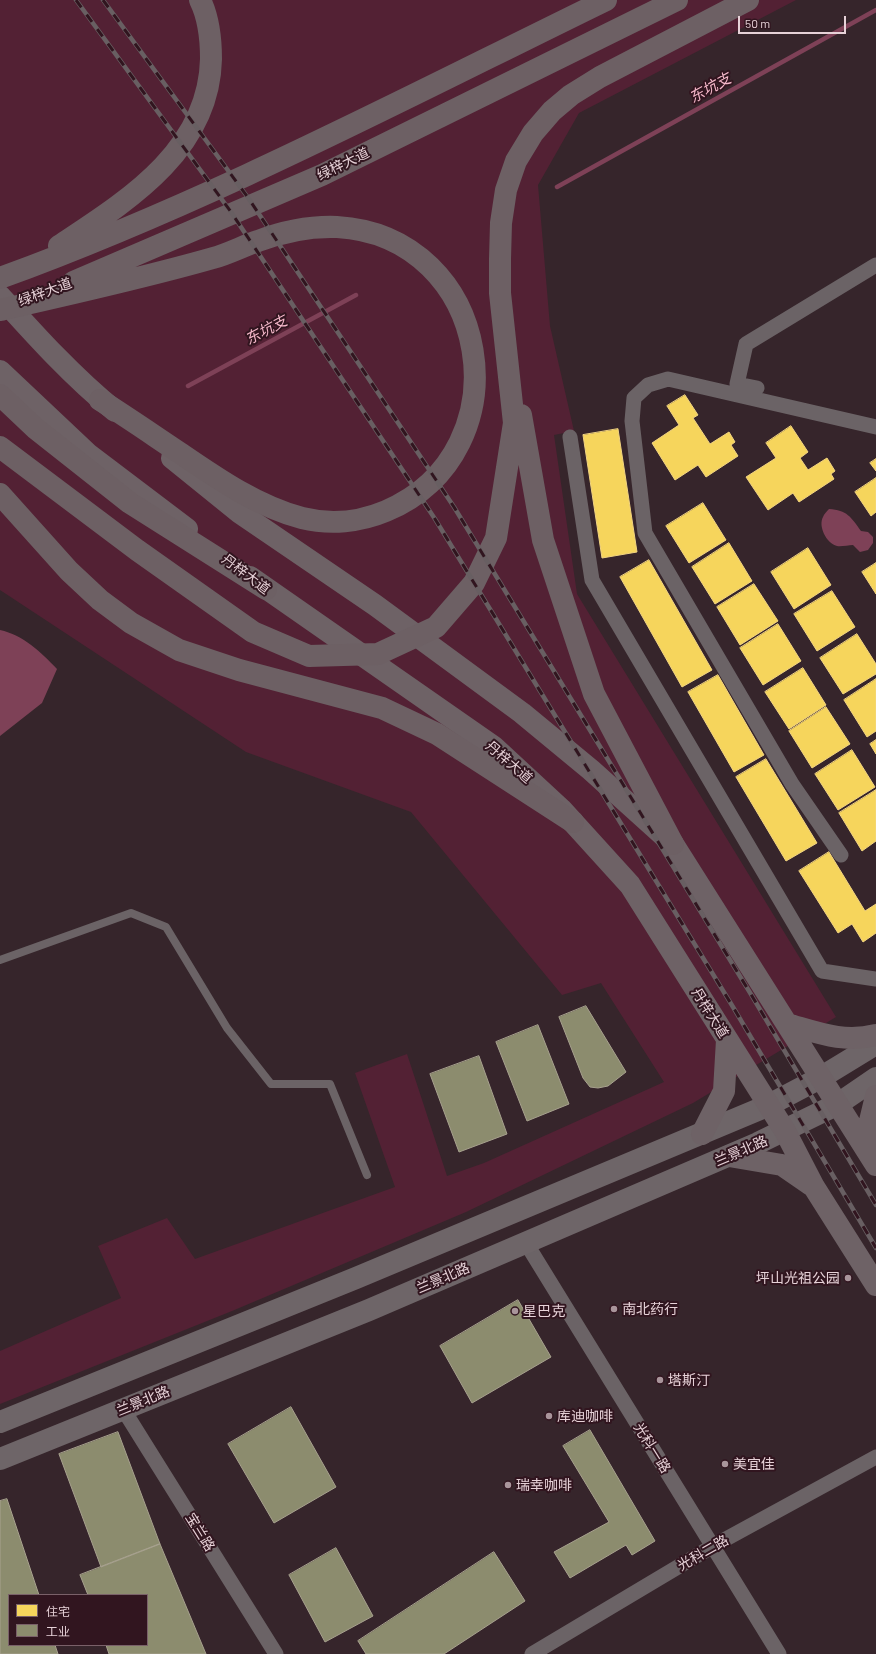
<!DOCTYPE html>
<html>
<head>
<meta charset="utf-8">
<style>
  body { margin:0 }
  #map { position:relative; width:876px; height:1654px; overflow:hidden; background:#36252b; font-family:Barlow,"Noto Sans SC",sans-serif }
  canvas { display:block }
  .legend { position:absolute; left:8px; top:1594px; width:140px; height:52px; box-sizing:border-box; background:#31151f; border:1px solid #7a6169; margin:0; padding:5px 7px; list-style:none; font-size:12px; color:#e7d2d8 }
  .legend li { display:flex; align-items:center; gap:8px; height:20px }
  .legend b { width:20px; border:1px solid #7a6169 }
  .scale { position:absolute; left:738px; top:16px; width:108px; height:18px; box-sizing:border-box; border:2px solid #e7d2d8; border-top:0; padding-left:5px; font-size:12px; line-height:14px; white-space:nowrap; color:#e7d2d8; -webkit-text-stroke:3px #31151f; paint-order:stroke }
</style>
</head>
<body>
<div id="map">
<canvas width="876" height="1654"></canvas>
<ul class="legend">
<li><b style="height:11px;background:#f6d55c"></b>住宅</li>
<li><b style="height:11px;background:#8c8c6e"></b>工业</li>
</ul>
<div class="scale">50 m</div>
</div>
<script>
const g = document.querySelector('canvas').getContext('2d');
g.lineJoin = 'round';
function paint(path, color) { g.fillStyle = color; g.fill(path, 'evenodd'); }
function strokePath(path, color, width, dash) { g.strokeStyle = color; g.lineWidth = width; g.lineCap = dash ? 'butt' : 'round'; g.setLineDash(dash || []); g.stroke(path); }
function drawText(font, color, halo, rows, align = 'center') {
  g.font = font + ' Barlow,"Noto Sans SC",sans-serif'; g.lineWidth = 4; g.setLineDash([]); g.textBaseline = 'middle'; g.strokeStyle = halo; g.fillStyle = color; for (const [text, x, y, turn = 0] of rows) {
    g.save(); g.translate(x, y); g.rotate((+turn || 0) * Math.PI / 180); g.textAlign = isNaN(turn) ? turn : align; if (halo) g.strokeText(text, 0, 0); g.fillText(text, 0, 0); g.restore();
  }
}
const green = new Path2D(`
  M 0,0 L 796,0 L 579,113 L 538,185 L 550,326 L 574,431 L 554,435 L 577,594 L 836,1017 L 693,1103 L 466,1212 L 232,1311 L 0,1404 L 0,1351 L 121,1298 L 98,1246 L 167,1218 L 195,1259 L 395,1187 L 355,1073 L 407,1054 L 447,1176 L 484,1163 L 664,1082 L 601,983 L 562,995 L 411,812 L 246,752 L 0,590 Z`);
const water = new Path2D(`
  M 829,509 C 847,510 851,517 861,531 L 868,532 L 873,537 L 873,543 L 868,550 L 860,552 L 853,545 C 848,545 841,547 837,546 C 826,543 818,526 823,517 C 824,514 827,511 829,509 Z
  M 0,630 C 23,635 41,652 57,669 L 42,703 L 0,736 Z`);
const homes = new Path2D(`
  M 685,395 L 698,415 L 693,418 L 710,444 L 729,432 L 735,442 L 731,445 L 738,456 L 706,477 L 698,465 L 675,480 L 652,443 L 679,425 L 667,406 Z
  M 791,426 L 808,452 L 800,458 L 808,470 L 827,458 L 835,471 L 831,474 L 834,479 L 799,502 L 793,493 L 768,510 L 746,477 L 776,458 L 766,443 Z
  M 618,429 L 637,552 L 602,558 L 583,435 Z
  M 876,459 L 876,471 L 870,463 Z
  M 876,478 L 876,512 L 871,516 L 855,492 Z
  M 703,503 L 726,540 L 689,563 L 666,526 Z
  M 729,543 L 752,581 L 715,604 L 692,567 Z
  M 808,548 L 831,585 L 794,609 L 771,572 Z
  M 649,560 L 712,670 L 682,687 L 620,577 Z
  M 876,563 L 876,594 L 862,572 Z
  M 754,584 L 778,621 L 740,645 L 717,607 Z
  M 832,591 L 855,627 L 817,651 L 794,614 Z
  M 778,624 L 801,661 L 763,685 L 740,648 Z
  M 857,634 L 876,664 L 876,674 L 843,694 L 820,658 Z
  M 803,668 L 826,705 L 789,729 L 765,692 Z
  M 718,675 L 764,755 L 734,772 L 688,692 Z
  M 876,679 L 876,731 L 867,737 L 844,700 Z
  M 826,707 L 850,744 L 812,768 L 789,731 Z
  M 876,740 L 876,754 L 870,744 Z
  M 852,750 L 875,787 L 838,810 L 815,774 Z
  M 766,759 L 817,843 L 786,861 L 736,777 Z
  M 876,790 L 876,841 L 862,851 L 839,813 Z
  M 829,852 L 865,911 L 876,904 L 876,933 L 863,942 L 852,924 L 838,933 L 799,871 Z`);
const industry = new Path2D(`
  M 586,1006 L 626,1072 L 608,1086 L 598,1088 L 590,1087 L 583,1078 L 559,1017 Z
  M 538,1025 L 569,1104 L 527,1121 L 496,1042 Z
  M 479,1056 L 507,1134 L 459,1152 L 430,1074 Z
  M 518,1300 L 551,1357 L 472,1403 L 440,1346 Z
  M 291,1407 L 336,1487 L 274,1523 L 228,1444 Z
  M 590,1430 L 655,1541 L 632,1555 L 626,1545 L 570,1578 L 554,1552 L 609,1522 L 563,1446 Z
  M 118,1432 L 160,1544 L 101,1567 L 59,1454 Z
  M 7,1499 L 39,1595 L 9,1595 L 9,1645 L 55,1645 L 58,1654 L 0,1654 L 0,1501 Z
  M 160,1544 L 206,1654 L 109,1654 L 106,1645 L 147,1645 L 147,1595 L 88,1595 L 80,1575 Z
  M 336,1548 L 373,1616 L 325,1642 L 289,1575 Z
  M 494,1552 L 525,1601 L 444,1654 L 366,1654 L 358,1641 Z`);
const stream = new Path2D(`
  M 557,187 L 876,10
  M 188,386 L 356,295`);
const service = new Path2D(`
  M 0,960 L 131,913 L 166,927 L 227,1028 L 271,1084 L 330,1084 L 367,1175`);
const minor = new Path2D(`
  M 757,388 L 737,384 L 746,344 L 876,265
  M 570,437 L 592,580 L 822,971 L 876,979
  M 841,855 L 792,784 L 645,533 L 632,421 L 634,398 L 648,385 L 668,379 L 876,427
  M 526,1243 L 779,1654
  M 123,1409 L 276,1654
  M 532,1654 L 713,1546 L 876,1457`);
const secondary = new Path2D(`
  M 0,1422 L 356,1278 L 767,1106 L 820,1078 L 876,1044
  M 0,1459 L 369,1310 L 758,1143 L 838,1104 L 876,1078`);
const primary = new Path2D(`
  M 0,296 C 36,336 73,377 115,411
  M 0,371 L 88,454 L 187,529
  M 172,458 L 240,513 L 375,605 L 522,713 L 591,770 L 673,844 L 876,1165
  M 250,577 L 494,747 L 561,809 L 630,885 L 785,1131 L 814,1187 L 876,1285
  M 787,1024 C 819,1033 843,1043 876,1035
  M 702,1134 L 724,1091 L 727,1040
  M 729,1156 L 782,1165 L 811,1185
  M 873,1158 L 870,1121 L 876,1096`);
const trunk = new Path2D(`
  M 59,246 C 127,201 209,151 211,59 C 211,40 209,18 200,0
  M 0,278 C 209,202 407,97 606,0
  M 73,282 L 322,175 L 677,0
  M 0,310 C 71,294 143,278 213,258 C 228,254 243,246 258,241 C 282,232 311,226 337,227 C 492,236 527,451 386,511 C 360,522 330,525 302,518 C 257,506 218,479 180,453 C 153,435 127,417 100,400
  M 0,395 L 35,428 L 130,503 L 266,589
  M 521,415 L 543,540 L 594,694 L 673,844
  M 0,447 L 137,550 L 253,632 L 309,656 L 378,654 L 436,627 L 474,583 L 496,538 L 514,423 L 500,293 L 500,259 L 501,223 L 506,190 L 516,161 L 533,133 L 552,111 L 571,95 L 600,77 L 748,0
  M 0,494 L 69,571 L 100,600 L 131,623 L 179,650 L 239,670 L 382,708 L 437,734 L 573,822`);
const rail = new Path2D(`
  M 76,0 L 231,212 L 435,519 L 733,1007 L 876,1248
  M 103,0 L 249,199 L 454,507 L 752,996 L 876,1205`);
const markers = [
  [848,1278,4,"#a9959b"],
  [614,1309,4,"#a9959b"],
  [515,1311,4,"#a9959b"],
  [660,1380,4,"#a9959b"],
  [549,1416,4,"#a9959b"],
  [725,1464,4,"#a9959b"],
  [508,1485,4,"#a9959b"]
];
const streetNames = [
  ["绿梓大道",343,164,-26],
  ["绿梓大道",45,292,-20],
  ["丹梓大道",246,574,37],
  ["丹梓大道",509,762,41],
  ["丹梓大道",710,1013,58],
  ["兰景北路",741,1151,-23],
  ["兰景北路",443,1278,-23],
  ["兰景北路",143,1401,-22],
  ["光科一路",652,1448,58],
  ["宝兰路",200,1532,58],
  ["光科二路",703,1553,-30]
];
const poiNames = [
  ["坪山光祖公园",840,1278,"right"],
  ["南北药行",622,1309],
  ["星巴克",523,1311],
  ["塔斯汀",668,1380],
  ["库迪咖啡",557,1416],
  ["美宜佳",733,1464],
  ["瑞幸咖啡",516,1485]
];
const waterNames = [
  ["东坑支",710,88,-29],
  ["东坑支",266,330,-28]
];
paint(green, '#532134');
paint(water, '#7e4157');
paint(homes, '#f6d55c');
strokePath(homes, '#f2d481', 1);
paint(industry, '#8c8c6e');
strokePath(industry, '#a7a18e', 1);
strokePath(stream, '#7e4157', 4.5);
strokePath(service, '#6b6366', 8);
strokePath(minor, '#6b6366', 15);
strokePath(secondary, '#6e6568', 22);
strokePath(primary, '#6e6266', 22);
strokePath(trunk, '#6d6064', 22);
strokePath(rail, '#685f62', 4.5);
strokePath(rail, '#31151f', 3, [9]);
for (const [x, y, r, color] of markers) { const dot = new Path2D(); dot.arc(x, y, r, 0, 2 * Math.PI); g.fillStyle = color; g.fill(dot); strokePath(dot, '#31151f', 1.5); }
drawText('14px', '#e7d2d8', '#31151f', streetNames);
drawText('14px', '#e7d2d8', '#31151f', poiNames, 'left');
drawText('italic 15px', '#f5b8ca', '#31151f', waterNames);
</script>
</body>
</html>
